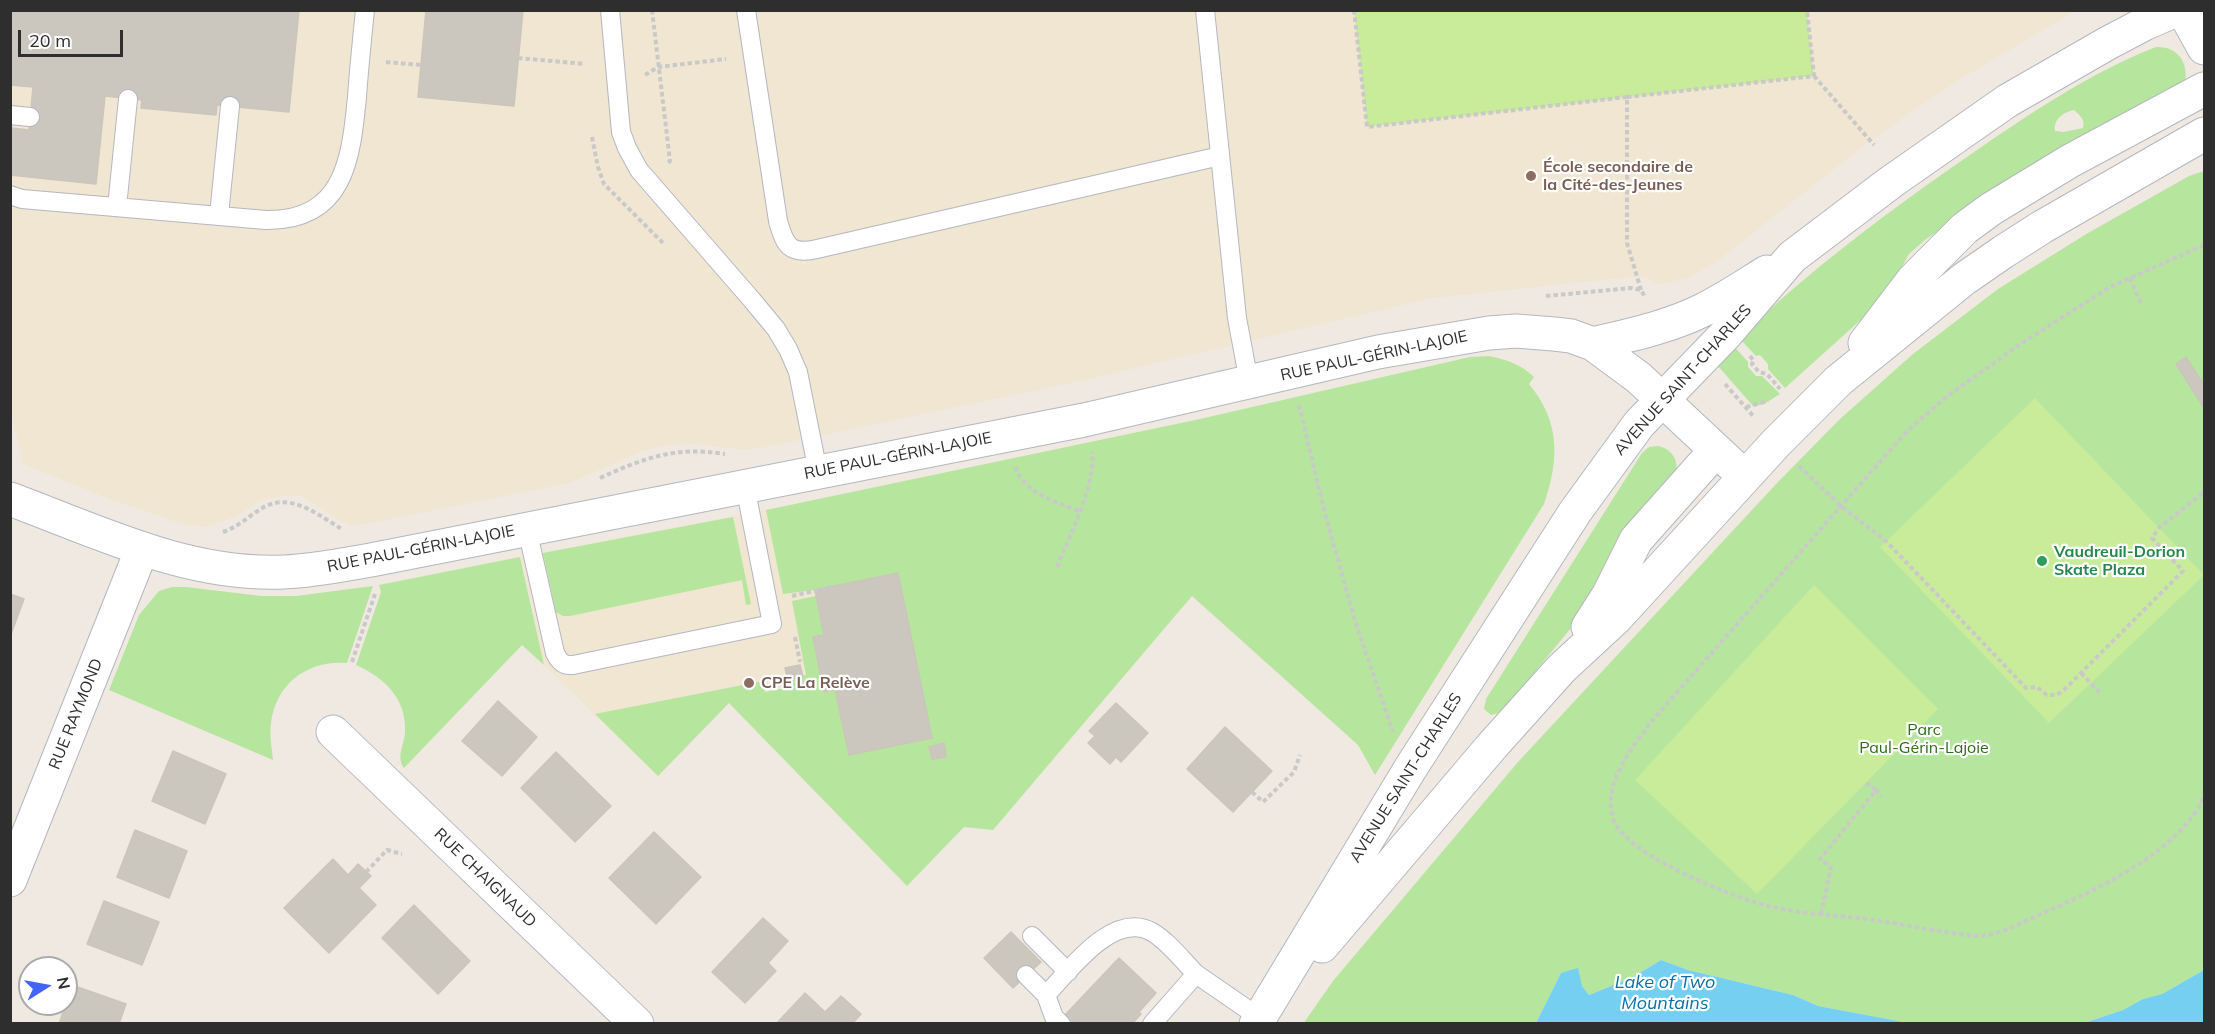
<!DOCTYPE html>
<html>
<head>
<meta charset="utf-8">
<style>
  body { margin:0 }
  #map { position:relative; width:2215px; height:1034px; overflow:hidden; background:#efe9e1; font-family:Mulish,sans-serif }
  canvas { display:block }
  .frame { position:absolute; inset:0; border:12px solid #2e2e2e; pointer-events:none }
  .north { position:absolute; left:18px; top:956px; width:60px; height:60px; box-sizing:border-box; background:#fff; border:2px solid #ababab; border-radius:50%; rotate:79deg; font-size:16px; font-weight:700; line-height:24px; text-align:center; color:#2e2e2e }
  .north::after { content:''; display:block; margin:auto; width:21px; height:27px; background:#4264fb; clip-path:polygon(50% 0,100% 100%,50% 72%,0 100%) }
  .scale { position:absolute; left:18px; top:30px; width:105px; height:27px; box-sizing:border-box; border:3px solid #2e2e2e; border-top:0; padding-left:8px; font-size:18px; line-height:21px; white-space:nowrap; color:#2e2e2e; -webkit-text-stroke:4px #fff; paint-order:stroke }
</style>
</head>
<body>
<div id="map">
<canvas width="2215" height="1034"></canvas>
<div class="frame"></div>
<div class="north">N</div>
<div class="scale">20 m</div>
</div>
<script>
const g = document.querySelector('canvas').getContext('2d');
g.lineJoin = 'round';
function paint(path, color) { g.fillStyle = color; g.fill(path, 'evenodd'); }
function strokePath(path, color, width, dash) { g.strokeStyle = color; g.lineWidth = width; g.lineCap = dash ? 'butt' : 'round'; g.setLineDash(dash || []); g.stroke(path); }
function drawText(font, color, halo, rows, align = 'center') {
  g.font = font + ' Mulish,sans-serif'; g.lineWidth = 4.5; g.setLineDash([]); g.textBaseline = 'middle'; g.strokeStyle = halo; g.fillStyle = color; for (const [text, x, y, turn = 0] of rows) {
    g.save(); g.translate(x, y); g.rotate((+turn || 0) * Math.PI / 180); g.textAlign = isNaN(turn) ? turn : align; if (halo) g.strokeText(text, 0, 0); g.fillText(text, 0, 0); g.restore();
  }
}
const education = new Path2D(`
  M 10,11 L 2075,11 L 1955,82 L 1871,140 L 1716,262 L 1694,275 L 1668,283 L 1658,284 L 1647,278 L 1631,277 L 1432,298 L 1080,381 L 766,447 L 745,450 L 697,444 L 667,445 L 643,451 L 569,483 L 365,524 L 351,525 L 341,521 L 302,496 L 283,496 L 261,500 L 237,516 L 205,527 L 182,524 L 110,499 L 23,464 L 10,407 Z
  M 899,484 L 940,700 L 907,886 L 729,703 L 658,776 L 544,665 L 521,557 Z`);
const green = new Path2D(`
  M 2156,47 C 2177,46 2189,62 2185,82 L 1980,204 L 1926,239 L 1909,254 L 1891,286 L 1874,308 L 1785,388 L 1768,369 L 1768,364 L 1760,355 L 1756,356 L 1739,338 C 1810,270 1887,212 1967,157 C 2026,116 2089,73 2156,47 ZM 2074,110 C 2081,116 2085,120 2083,128 L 2064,132 L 2055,131 C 2053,119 2064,112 2074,110 Z
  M 2204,171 L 2204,970 L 2162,994 L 2143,999 L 2123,1010 L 2084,1023 L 1909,1023 L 1818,1006 L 1793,995 L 1688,970 L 1661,960 L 1631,978 L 1589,995 L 1582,986 L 1561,973 L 1536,1023 L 1303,1024 L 1333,981 L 1518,762 L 1778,482 L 1840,419 L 1913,354 L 1998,289 L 2088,233 L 2189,176 Z
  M 1732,344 L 1748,362 L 1748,367 L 1756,376 L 1762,376 L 1780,394 L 1764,404 L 1753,406 L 1718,366 L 1721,358 Z
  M 1489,356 C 1508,360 1520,364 1534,377 L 1529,384 C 1561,423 1559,460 1544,504 L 1375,775 L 1358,745 L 1192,596 L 993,830 L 964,827 L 907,886 L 729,703 L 658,776 L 595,714 L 763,681 L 765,692 L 790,687 L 788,680 L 806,675 L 792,601 L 816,596 L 824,635 L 813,637 L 824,691 L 835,689 L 849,754 L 931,738 L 898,574 L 815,590 L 783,594 L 766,510 L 1200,419 L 1470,357 Z
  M 1658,446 C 1672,449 1680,461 1675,474 L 1580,617 L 1502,712 L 1491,715 L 1484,709 L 1486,699 L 1642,453 L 1649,447 Z
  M 733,517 L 751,604 L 746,605 L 742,580 L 570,616 L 563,616 L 556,612 L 543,553 Z
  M 520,557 L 544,665 L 522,645 L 404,768 C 396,757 404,745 405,733 C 407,699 385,678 356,665 L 381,592 L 379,585 Z
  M 373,586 L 347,663 C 308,660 276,683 271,723 C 269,734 272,748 273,760 L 109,690 L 139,615 L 159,591 L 172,587 L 186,587 L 261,596 L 296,596 Z`);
const pitch = new Path2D(`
  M 1354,11 L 1807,11 L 1814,76 L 1367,127 Z
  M 2035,398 L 2204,575 L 2049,723 L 1880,547 Z
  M 1814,585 L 1938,709 L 1757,894 L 1635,780 Z`);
const water = new Path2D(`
  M 1661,960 L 1688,970 L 1793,995 L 1818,1006 L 1909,1023 L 1536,1023 L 1561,973 L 1578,968 L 1582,986 L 1589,995 L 1631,978 Z
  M 2204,970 L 2204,1023 L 2084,1023 L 2123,1010 L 2143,999 L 2162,994 Z`);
const building = new Path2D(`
  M 10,10 L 299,10 L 289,112 L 217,105 L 216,115 L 141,108 L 142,100 L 105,96 L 96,184 L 10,175 L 11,128 L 29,130 L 33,87 L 10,85 Z
  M 426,10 L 523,10 L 514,106 L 418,97 Z
  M 2186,357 L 2204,385 L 2204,408 L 2176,364 Z
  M 898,573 L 932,738 L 849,755 L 835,689 L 824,692 L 813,637 L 824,635 L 815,590 Z
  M 10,594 L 24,599 L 10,637 Z
  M 800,665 L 803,677 L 788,680 L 785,668 Z
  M 498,701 L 537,737 L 502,776 L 462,741 Z
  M 1116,703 L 1148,733 L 1121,762 L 1116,757 L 1110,764 L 1088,743 L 1095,736 L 1089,731 Z
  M 1225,727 L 1272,771 L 1233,812 L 1187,769 Z
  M 944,743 L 946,757 L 932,759 L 929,747 Z
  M 173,751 L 226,774 L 205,824 L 152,801 Z
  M 556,752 L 611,806 L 575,842 L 521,788 Z
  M 135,830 L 187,851 L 169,898 L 117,877 Z
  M 654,832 L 701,877 L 656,924 L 609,878 Z
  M 333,859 L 348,875 L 358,864 L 371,876 L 359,888 L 376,905 L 329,953 L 284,908 Z
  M 104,901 L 159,922 L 142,965 L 87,944 Z
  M 414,905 L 470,961 L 438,994 L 382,938 Z
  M 763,918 L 788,941 L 768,963 L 776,971 L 745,1003 L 712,972 Z
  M 1011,932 L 1041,962 L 1013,988 L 984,958 Z
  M 1119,958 L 1156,993 L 1139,1012 L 1141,1014 L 1132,1024 L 1072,1024 L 1064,1016 Z
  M 72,985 L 126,1004 L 119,1024 L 59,1024 Z
  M 805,993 L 825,1012 L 841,996 L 861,1014 L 852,1024 L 776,1024 Z`);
const path = new Path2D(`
  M 652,10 L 670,161 L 668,163
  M 1354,10 L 1367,127 L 1627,97 L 1627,243 L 1641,290
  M 518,58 L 585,64
  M 386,62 L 421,65
  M 645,75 L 658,67 L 726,59
  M 1814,76 L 1874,145
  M 1627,97 L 1814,76 L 1807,10
  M 592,137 L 598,167 L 604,184 L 664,244
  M 2204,245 L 2110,287 L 2022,343 L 1950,394 L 1908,430 L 1650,723 C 1631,750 1603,782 1613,818 C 1621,851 1719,891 1751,901 C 1785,913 1823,914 1859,918 C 1898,923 1937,932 1976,936 L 1994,934 L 2013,927 C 2076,897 2172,863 2204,797
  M 2130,278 L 2142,306
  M 1546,296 L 1631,288 L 1641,290 L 1645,297
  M 1750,356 L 1754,361 L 1752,364 L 1759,372 L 1767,374 L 1780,389
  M 1725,384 L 1754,417
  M 1299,405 L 1324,510 L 1356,624 L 1393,732
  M 1746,407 L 1768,401
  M 1799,466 L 1841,506 L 1886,541 L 2026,688 L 2037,687 L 2047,695 L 2057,695 L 2067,687 L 2183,571 L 2152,538 L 2159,528 L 2204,492
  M 1015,467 C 1026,494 1054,501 1079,511
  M 600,478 C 644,458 676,446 725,454
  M 223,532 C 238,527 250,515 264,507 C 292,492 319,516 342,529
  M 1057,567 C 1070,534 1096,486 1092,452
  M 792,596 L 832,587
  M 795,637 L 800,662
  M 352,662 L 375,594
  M 2081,673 L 2100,693
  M 1866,783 L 1876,790
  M 1252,792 L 1263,802 L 1294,772 L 1300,755
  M 366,872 L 387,850 L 402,854
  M 1821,914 L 1831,867 L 1820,859 L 1876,790 L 1882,796`);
const lane = new Path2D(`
  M 610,10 L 621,132 L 627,148 L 639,170 L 752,300 L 776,329 L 788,349 L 798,372 L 818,472
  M 746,10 L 778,221 C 785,246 790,255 817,249 L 1220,156
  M 1205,10 L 1237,318 L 1249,382
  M 10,115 L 30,117
  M 10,195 L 22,199 L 266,220 C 345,221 351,158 357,97 C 359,68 362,39 365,10
  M 117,207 L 128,99
  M 219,215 L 230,106
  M 527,529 L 555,653 C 559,661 563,666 573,665 L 772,624 L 745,486
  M 1032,936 L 1068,972
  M 1026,975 L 1046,995 L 1054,1017 L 1061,1024
  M 1046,995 C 1070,970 1113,910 1152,932 C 1169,942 1182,960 1196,974
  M 1152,1024 L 1196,974 L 1260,1018`);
const street = new Path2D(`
  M 333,732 L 637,1024
  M 10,880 L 142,549`);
const secondary = new Path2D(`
  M 2183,10 L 2204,48
  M 1865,343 L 1913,280 L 1965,228 L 1991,209 L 2070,161 L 2204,89
  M 1593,344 C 1630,335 1669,327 1703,310 C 1725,299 1746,285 1767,272
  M 10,499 C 99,532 187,576 284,572 C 313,571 342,565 371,560 L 1084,420 L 1378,352 L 1489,333 L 1516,331 L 1554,334 L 1571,336 L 1593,344 L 1639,378 L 1745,477
  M 1588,627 L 1609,594 L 1636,540 L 1716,450
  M 1322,946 L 1492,746 L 1561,669 L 1615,619 L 1777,442 L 1838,381 L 1964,279 L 2003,252 L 2042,227 L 2204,134
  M 1256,1024 L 1410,769 L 1575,512 L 1639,424 L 1725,335 L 1792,257 L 1891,182 L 2007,101 L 2108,43 L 2146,23 L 2176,10`);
const markers = [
  [1531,176,6,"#8d6e63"],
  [2042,561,6,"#2e9e5b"],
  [749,683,6,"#8d6e63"]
];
const educationNames = [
  ["École secondaire de",1543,167],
  ["la Cité-des-Jeunes",1543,185],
  ["CPE La Relève",761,683]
];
const streetNames = [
  ["RUE PAUL-GÉRIN-LAJOIE",1374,356,-12],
  ["AVENUE SAINT-CHARLES",1683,380,-48],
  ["RUE PAUL-GÉRIN-LAJOIE",898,456,-11],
  ["RUE PAUL-GÉRIN-LAJOIE",421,549,-11],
  ["RUE RAYMOND",76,714,-68],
  ["AVENUE SAINT-CHARLES",1406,778,-58],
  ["RUE CHAIGNAUD",485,878,44]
];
const leisureNames = [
  ["Vaudreuil-Dorion",2054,552],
  ["Skate Plaza",2054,570]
];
const parkNames = [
  ["Parc",1924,730],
  ["Paul-Gérin-Lajoie",1924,748]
];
const waterNames = [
  ["Lake of Two",1665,983],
  ["Mountains",1665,1004]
];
paint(education, '#f0e6d1');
paint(green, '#b6e59e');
paint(pitch, '#c9ec9a');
paint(water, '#75cff0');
paint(building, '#cbc7bf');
strokePath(building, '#cbc5ba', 1.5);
strokePath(lane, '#b4b7c1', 20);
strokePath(street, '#b4b7c1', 35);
strokePath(secondary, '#b4b7c1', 35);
strokePath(path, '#c9c9c9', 4, [4.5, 3]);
strokePath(lane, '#fff', 18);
strokePath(street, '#fff', 33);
strokePath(secondary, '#fff', 33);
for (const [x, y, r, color] of markers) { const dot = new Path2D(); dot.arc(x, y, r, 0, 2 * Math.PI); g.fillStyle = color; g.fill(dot); strokePath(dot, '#fff', 2); }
drawText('bold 16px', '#785e54', '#fff', educationNames, 'left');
drawText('16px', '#2e2e2e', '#fff', streetNames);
drawText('bold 16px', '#27864d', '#fff', leisureNames, 'left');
drawText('16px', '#2c6e1b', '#fff', parkNames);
drawText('italic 18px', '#0d6fa3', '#fff', waterNames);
</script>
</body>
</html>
